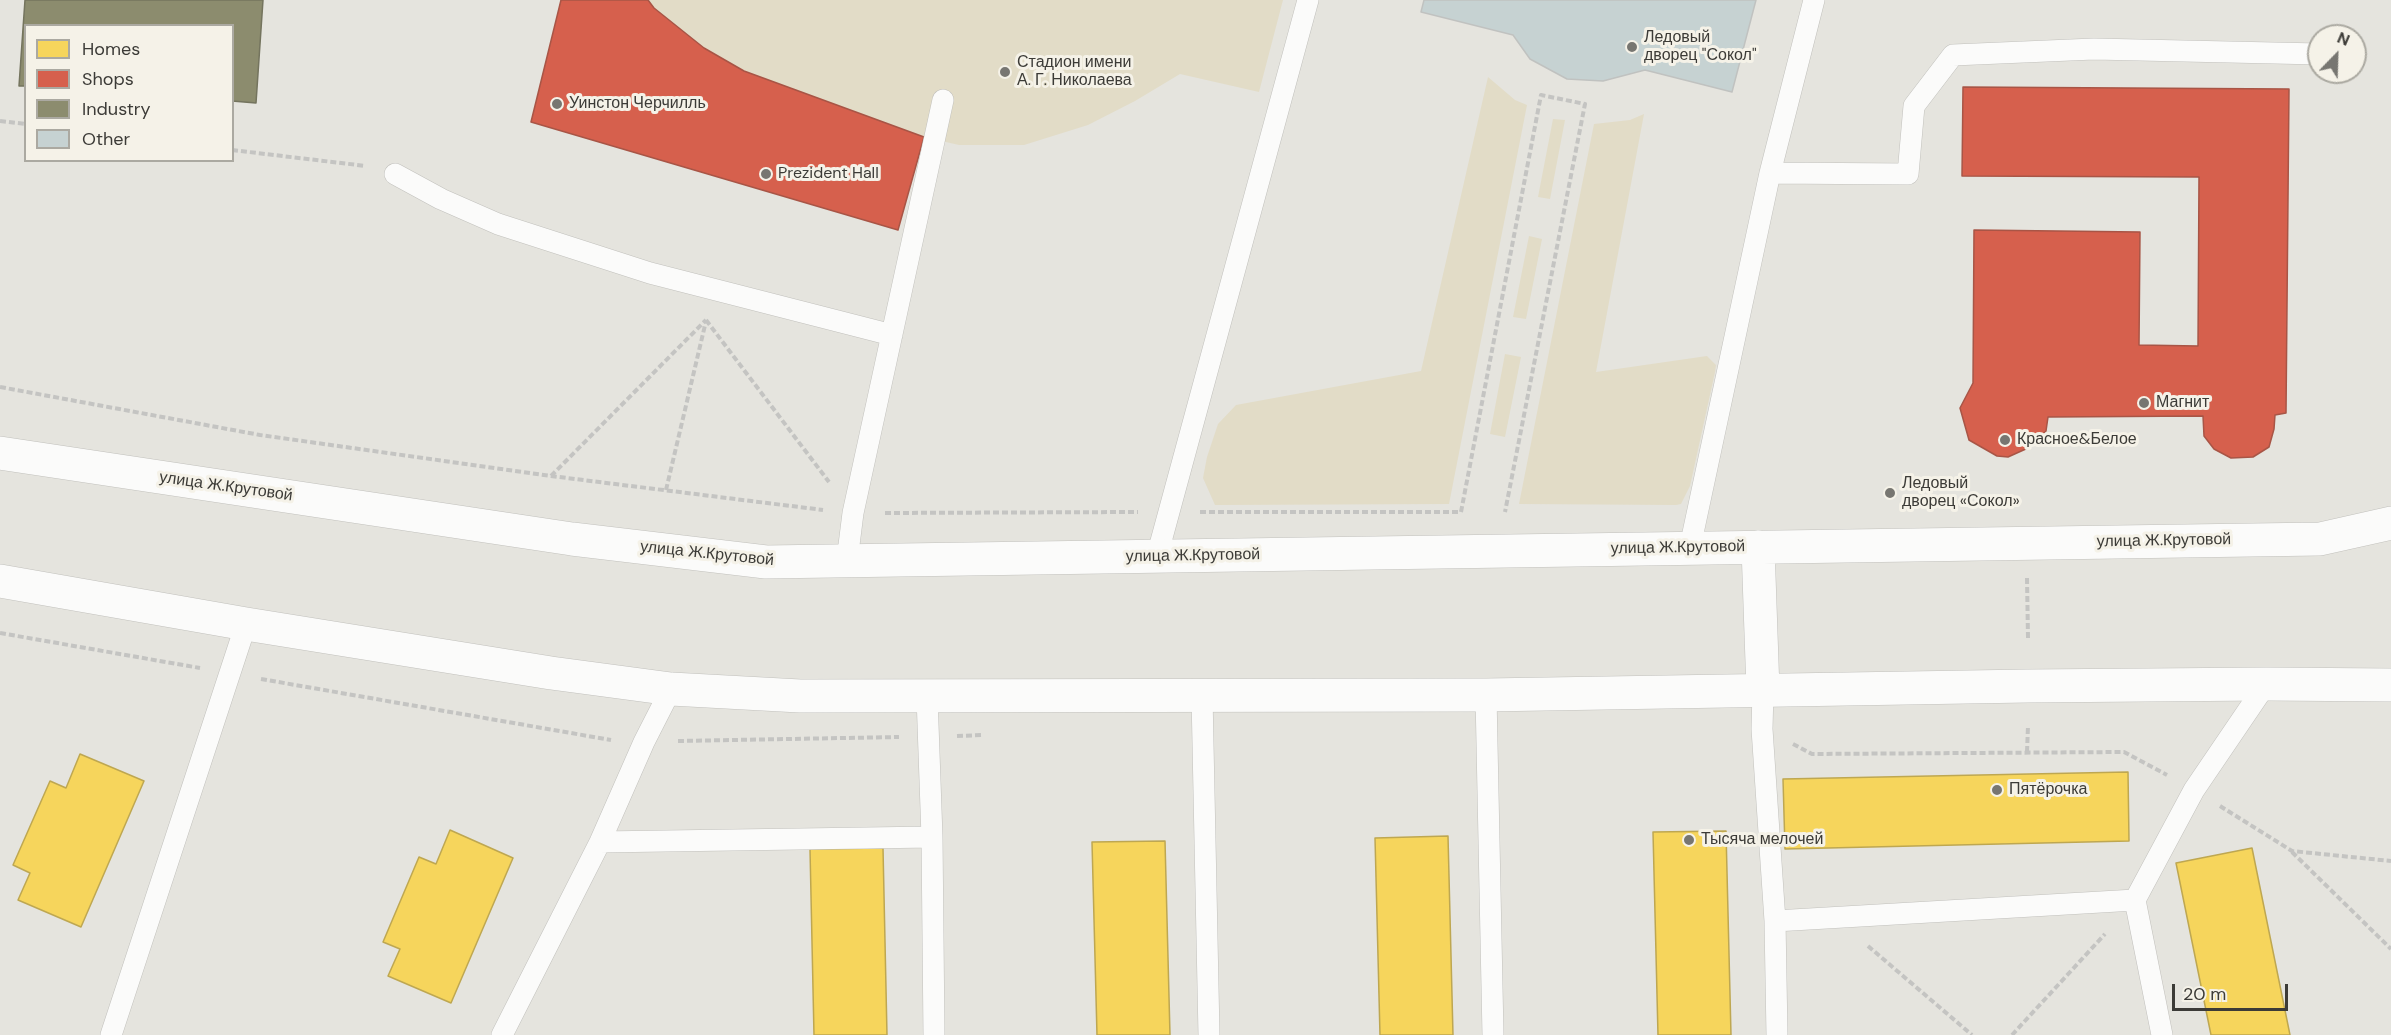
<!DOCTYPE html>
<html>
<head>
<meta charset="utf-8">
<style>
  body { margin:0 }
  #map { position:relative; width:2391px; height:1035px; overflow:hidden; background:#e5e4de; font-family:"DM Sans",sans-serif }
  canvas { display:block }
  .legend { position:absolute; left:24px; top:24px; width:210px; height:138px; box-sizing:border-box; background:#f5f2e8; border:2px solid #aba9a1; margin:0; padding:8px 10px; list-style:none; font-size:18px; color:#3c3b37 }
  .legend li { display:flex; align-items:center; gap:12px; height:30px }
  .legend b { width:30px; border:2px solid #aba9a1 }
  .north { position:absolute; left:2307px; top:24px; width:60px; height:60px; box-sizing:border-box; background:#f5f2e8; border:2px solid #aba9a1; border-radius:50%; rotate:23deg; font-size:16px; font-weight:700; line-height:24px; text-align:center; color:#3c3b37 }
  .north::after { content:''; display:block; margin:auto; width:21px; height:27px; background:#777671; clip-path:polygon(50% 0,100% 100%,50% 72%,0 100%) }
  .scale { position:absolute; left:2172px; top:984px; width:116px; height:27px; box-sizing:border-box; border:3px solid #3c3b37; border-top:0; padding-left:8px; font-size:18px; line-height:21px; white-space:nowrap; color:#3c3b37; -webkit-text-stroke:4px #f5f2e8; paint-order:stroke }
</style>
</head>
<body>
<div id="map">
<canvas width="2391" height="1035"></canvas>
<ul class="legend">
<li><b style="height:16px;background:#f6d55c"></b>Homes</li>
<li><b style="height:16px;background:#d6604d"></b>Shops</li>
<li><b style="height:16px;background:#8c8c6e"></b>Industry</li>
<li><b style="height:16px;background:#c6d2d2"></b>Other</li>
</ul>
<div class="north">N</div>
<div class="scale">20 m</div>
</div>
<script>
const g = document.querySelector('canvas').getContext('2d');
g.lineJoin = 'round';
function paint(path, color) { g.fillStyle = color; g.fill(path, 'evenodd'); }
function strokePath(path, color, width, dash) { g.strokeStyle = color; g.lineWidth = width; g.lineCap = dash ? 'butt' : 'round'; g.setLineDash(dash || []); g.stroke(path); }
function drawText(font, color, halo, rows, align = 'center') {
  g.font = font + ' "DM Sans",sans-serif'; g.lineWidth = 6; g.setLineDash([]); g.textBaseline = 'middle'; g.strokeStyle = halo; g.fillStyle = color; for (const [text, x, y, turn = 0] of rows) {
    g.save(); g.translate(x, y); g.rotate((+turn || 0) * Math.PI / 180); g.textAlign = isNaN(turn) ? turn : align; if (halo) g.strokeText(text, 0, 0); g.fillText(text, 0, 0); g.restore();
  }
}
const green = new Path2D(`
  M 648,0 L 1283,0 L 1259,92 L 1180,74 L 1135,101 L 1088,125 L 1024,145 L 959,145 L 924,137 L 744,71 L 704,48 L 654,8 Z
  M 1488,77 L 1515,100 L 1527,105 L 1449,504 L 1215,505 L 1203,478 L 1207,457 L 1218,424 L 1236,405 L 1421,371 Z
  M 1644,114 L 1596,372 L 1707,356 L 1716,365 L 1715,372 L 1690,486 L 1681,504 L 1676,505 L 1519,504 L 1594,124 L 1630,120 Z
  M 1553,119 L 1565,120 L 1550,199 L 1538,197 Z
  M 1529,236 L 1542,239 L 1526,319 L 1513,317 Z
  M 1505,354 L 1521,357 L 1505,437 L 1490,434 Z`);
const homes = new Path2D(`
  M 80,754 L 144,781 L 81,927 L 18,900 L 30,873 L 13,865 L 50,781 L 66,788 Z
  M 2128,772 L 2129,841 L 1785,849 L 1783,779 Z
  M 450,830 L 513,858 L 451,1003 L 388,976 L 400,949 L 383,942 L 419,857 L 436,864 Z
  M 1726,831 L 1731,1035 L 1658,1035 L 1653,832 Z
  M 1448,836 L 1453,1035 L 1380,1035 L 1375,838 Z
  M 1165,841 L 1170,1035 L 1097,1035 L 1092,842 Z
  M 883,848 L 887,1035 L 814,1035 L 810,849 Z
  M 2252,848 L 2290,1035 L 2211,1035 L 2176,863 Z`);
const shops = new Path2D(`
  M 561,0 L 648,0 L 654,8 L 704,48 L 744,71 L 924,137 L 898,230 L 531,122 Z
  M 1963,87 L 2289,89 L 2286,413 L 2275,415 L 2274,429 L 2269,447 L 2253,457 L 2231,458 L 2214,449 L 2204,436 L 2203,416 L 2048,417 L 2046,431 L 2028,448 L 2008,457 L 1997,456 L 1969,440 L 1960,408 L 1973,383 L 1974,230 L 2140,232 L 2139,345 L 2198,346 L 2199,177 L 1962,176 Z`);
const industry = new Path2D(`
  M 25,0 L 263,0 L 256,103 L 232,101 L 232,26 L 26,26 L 26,86 L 19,86 Z`);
const building = new Path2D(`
  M 1424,0 L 1756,0 L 1732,92 L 1645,70 L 1603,81 L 1567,79 L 1530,59 L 1513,35 L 1421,12 Z`);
const path = new Path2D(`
  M 0,121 L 26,124
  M 232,150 L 366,166
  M 706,320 L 829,482
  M 0,387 L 260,435 L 551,476 L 823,510
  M 551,476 L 706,320
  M 666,490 L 706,321
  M 1200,512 L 1459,512
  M 1461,512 L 1541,95 L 1585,104 L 1505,512
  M 885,513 L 1138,512
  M 2027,578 L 2028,638
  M 0,633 L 200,668
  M 261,679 L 611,740
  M 957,736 L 983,735
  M 678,741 L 899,737
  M 1793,744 L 1812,754 L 2124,752 L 2167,775
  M 2027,752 L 2028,726
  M 2220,806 L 2292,851 L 2391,861
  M 2292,852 L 2391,949
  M 1868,946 L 1972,1035
  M 2012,1035 L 2105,934`);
const service = new Path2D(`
  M 1770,173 L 1908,174 L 1914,106 L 1953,55 L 2094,49 L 2319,54
  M 395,174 L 441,199 L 498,224 L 650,273 L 892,335
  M 1690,547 L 1770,173 L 1814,0
  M 1157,556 L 1308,0
  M 847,561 L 853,513 L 943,100
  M 1763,691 L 1762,729 L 1775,921 L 2135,900 L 2162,1035
  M 1202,695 L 1209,1035
  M 1486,695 L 1493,1035
  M 927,696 L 932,837
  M 600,842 L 644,742 L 671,689
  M 2135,900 L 2194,790 L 2266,684
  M 1775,921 L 1777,1035
  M 111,1035 L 246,624
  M 502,1035 L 600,842 L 932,837 L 934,1035`);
const secondary = new Path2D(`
  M 0,453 L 572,539 L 766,562 L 2320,539 L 2391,523
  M 1758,547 L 1763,691
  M 0,581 L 246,624 L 551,673 L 671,689 L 800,696 L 1486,695 L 2028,686 L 2266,684 L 2391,685`);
const markers = [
  [1632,47,6,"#777671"],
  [1005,72,6,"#777671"],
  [557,104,6,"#777671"],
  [766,174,6,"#777671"],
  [2144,403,6,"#777671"],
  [2005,440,6,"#777671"],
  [1890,493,6,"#777671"],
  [1997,790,6,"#777671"],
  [1689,840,6,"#777671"]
];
const poiNames = [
  ["Ледовый",1644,38],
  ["дворец \"Сокол\"",1644,56],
  ["Стадион имени",1017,63],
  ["А. Г. Николаева",1017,81],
  ["Уинстон Черчилль",569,104],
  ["Prezident Hall",778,174],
  ["Магнит",2156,403],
  ["Красное&Белое",2017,440],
  ["Ледовый",1902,484],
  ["дворец «Сокол»",1902,502],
  ["Пятёрочка",2009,790],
  ["Тысяча мелочей",1701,840]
];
const streetNames = [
  ["улица Ж.Крутовой",226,487,8],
  ["улица Ж.Крутовой",2164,541,-1],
  ["улица Ж.Крутовой",1678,548,-1],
  ["улица Ж.Крутовой",707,554,6],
  ["улица Ж.Крутовой",1193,556,-1]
];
paint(green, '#e2dcc7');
paint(homes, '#f6d55c');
strokePath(homes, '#bea751', 1.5);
paint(shops, '#d6604d');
strokePath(shops, '#a85546', 1.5);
paint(industry, '#8c8c6e');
strokePath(industry, '#74745e', 1.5);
paint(building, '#c6d2d2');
strokePath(building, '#c0c2c0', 1.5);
strokePath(service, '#c1c0bc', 22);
strokePath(secondary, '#c1c0bc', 34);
strokePath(path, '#c4c4c2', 4, [6, 3]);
strokePath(service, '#fbfbfa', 21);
strokePath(secondary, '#fbfbfa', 33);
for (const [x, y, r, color] of markers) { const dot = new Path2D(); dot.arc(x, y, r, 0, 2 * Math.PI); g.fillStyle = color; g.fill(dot); strokePath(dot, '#f5f2e8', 2); }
drawText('16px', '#3c3b37', '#f5f2e8', poiNames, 'left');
drawText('16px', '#3c3b37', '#f5f2e8', streetNames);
</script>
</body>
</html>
